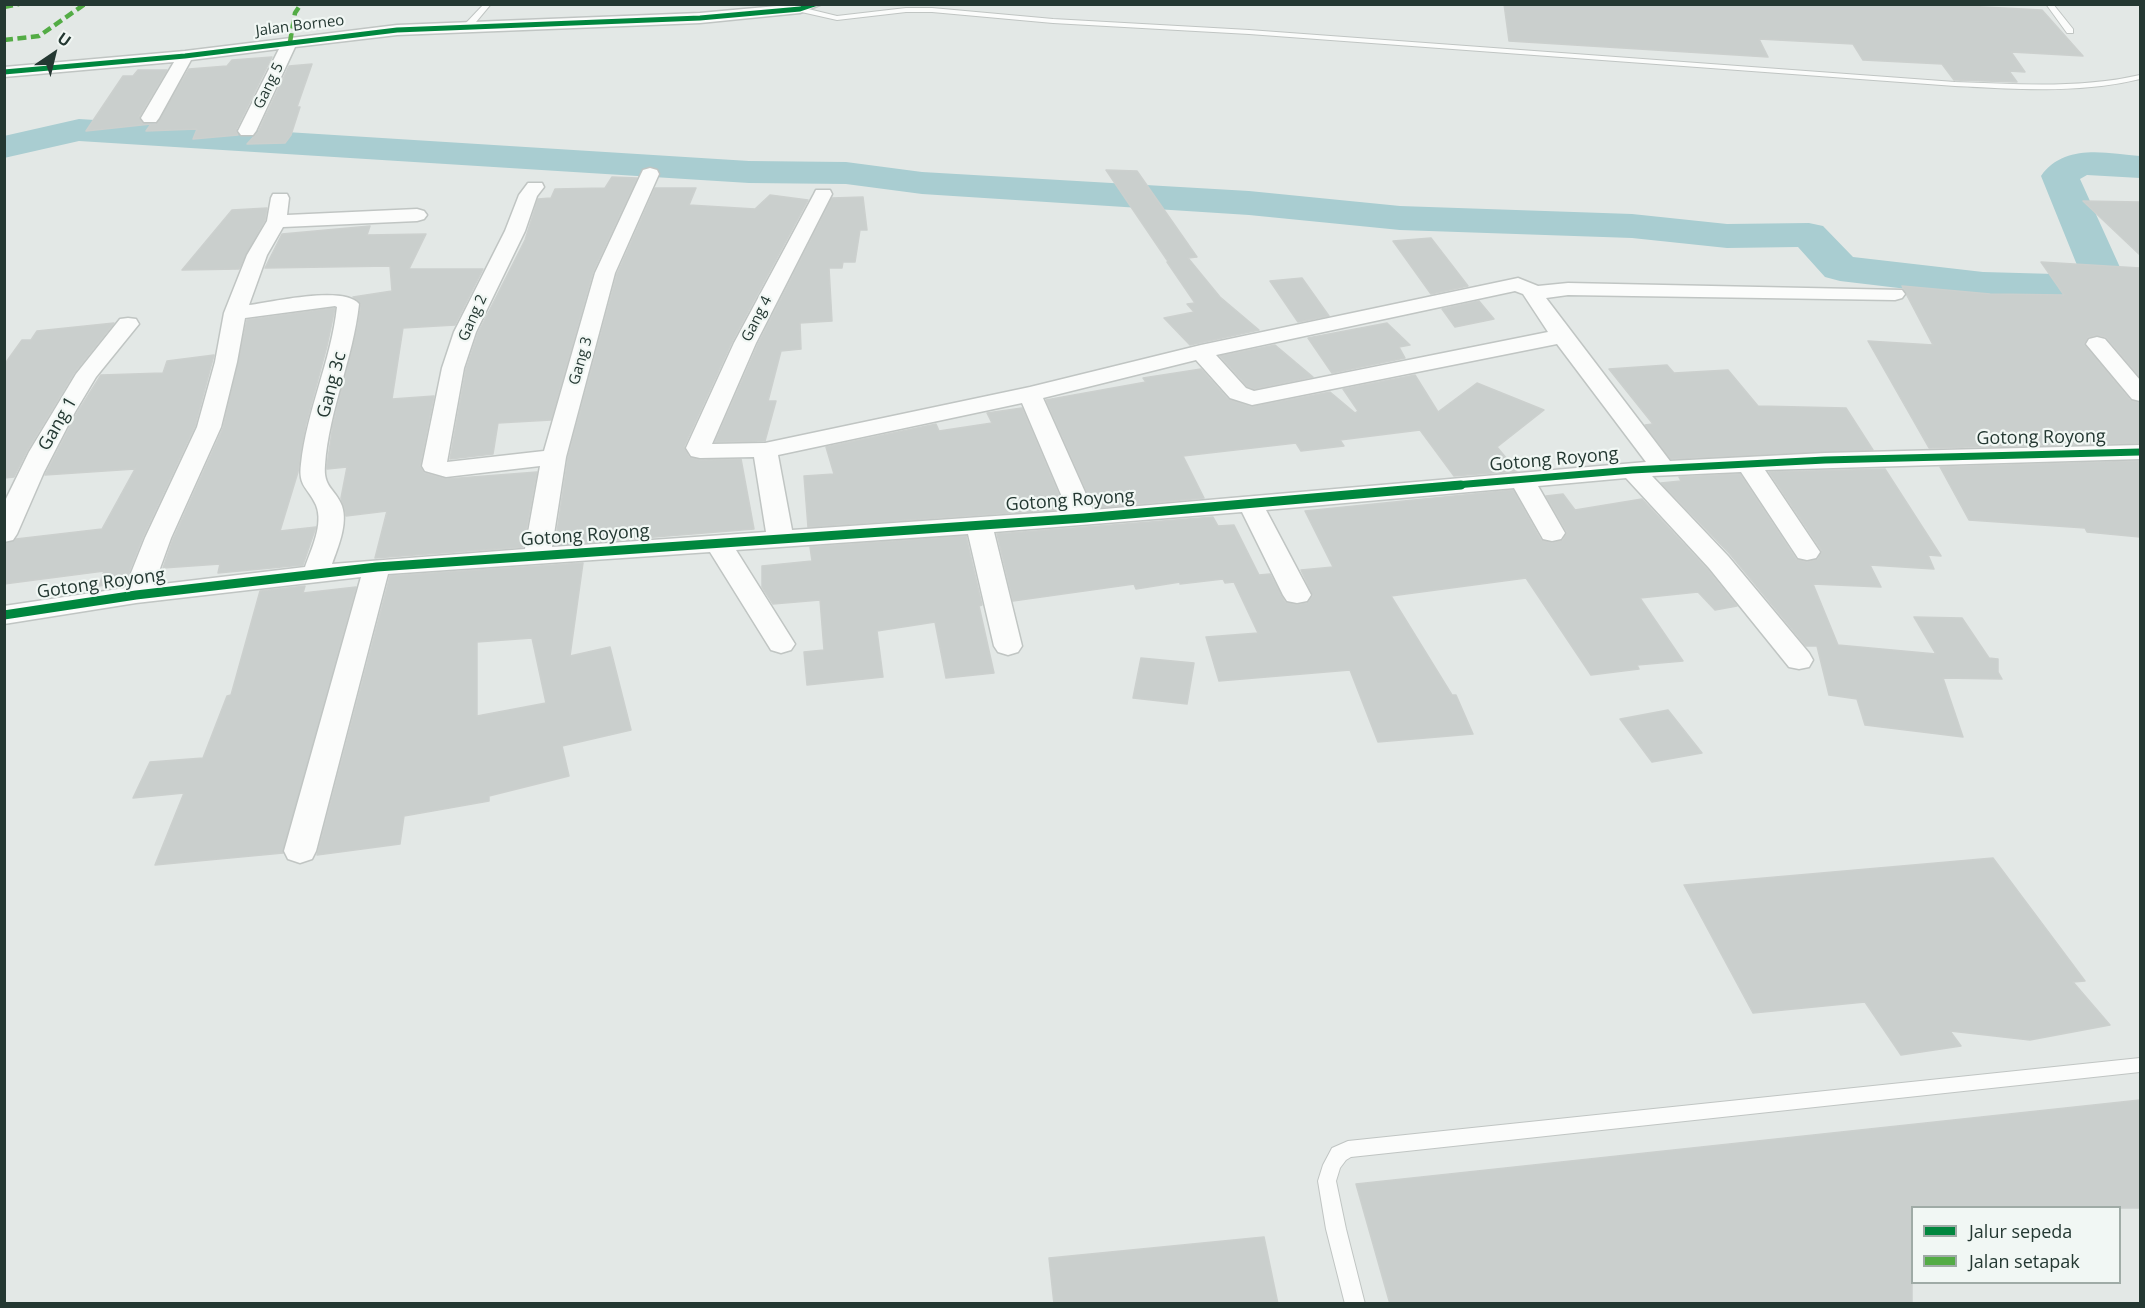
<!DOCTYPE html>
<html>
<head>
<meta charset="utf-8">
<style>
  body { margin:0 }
  #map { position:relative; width:2145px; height:1308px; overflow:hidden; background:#e3e8e6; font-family:"Open Sans",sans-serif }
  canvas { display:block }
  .frame { position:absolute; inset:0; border:6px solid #243832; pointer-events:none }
  .legend { position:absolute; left:1911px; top:1206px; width:210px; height:78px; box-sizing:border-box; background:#f1f7f4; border:2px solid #9faba6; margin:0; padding:8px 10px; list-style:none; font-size:18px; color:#243832 }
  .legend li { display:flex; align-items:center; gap:12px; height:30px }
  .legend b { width:30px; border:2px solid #9faba6 }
  .north { position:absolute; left:24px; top:24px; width:60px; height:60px; -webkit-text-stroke:4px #f1f7f4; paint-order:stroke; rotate:35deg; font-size:16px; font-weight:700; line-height:24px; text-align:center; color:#243832 }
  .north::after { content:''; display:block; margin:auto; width:21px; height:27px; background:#243832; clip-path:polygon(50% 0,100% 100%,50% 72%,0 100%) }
</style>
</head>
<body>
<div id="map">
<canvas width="2145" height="1308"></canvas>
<div class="frame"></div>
<ul class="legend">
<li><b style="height:8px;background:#00873e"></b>Jalur sepeda</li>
<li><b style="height:8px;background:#53ac45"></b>Jalan setapak</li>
</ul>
<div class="north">U</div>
</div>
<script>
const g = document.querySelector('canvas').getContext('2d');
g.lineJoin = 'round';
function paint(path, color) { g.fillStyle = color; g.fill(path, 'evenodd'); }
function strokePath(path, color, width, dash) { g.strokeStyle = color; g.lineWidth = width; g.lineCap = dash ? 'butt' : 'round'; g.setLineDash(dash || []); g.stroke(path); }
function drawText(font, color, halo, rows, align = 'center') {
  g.font = font + ' "Open Sans",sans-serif'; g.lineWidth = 4.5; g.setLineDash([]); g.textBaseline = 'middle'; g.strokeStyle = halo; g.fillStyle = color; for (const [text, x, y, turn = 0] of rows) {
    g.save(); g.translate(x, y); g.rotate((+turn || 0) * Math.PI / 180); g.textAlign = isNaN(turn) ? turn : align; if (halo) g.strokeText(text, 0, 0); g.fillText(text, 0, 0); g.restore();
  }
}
const river = new Path2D(`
  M 79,119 L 749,161 L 846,162 L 922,172 L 1249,191 L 1400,206 L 1632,214 L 1727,224 L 1809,223 L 1823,226 L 1853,257 L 1983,272 L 2055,274 L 2079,270 L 2041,176 C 2064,143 2106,153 2140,156 L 2140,178 L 2087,175 L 2080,179 L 2123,274 L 2112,289 L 2055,300 L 1983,298 L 1840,281 L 1825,277 L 1798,247 L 1727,248 L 1632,238 L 1400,230 L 1249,215 L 922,194 L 846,184 L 749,183 L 79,141 L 4,158 L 4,136 Z`);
const building = new Path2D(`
  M 1504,4 L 1927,4 L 2042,10 L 2083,56 L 2011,52 L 2025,72 L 2009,71 L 2017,82 L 1954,80 L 1942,64 L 1863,60 L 1853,44 L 1759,39 L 1768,57 L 1509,41 Z
  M 272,57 L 236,130 L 238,135 L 193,139 L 197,129 L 146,131 L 151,124 L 86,131 L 123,76 L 133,76 L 138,70 L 167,70 L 139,117 L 144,124 L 156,124 L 189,69 L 227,66 L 232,60 Z
  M 312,64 L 297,107 L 300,107 L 291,135 L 285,143 L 247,144 L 258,132 L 289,66 Z
  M 1106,170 L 1137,171 L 1197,257 L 1188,258 L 1220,297 L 1259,330 L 1190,345 L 1164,318 L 1194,312 L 1187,304 L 1195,303 L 1167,262 L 1169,260 L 1167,260 Z
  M 612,177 L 637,178 L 593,272 L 551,420 L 498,423 L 493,454 L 450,459 L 466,369 L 478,333 L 525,240 L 538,199 L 551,198 L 555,189 L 605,188 Z
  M 655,188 L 696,188 L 689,205 L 755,209 L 770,195 L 808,200 L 732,342 L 684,447 L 689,457 L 700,460 L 741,459 L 754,529 L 555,545 L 568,457 L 617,274 Z
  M 863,197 L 867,230 L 860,230 L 855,262 L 843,262 L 842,268 L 829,268 L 832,321 L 800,323 L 801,349 L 781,351 L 768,401 L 776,401 L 765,441 L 715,442 L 758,344 L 832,198 Z
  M 2083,201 L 2140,202 L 2140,255 Z
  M 267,208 L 265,220 L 239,269 L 182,270 L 232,210 Z
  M 370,226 L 367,235 L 426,234 L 409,269 L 483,269 L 455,325 L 403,328 L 392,399 L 434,396 L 420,466 L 424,473 L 446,479 L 537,472 L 523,547 L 375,558 L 387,511 L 346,516 L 341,498 L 347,467 L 327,469 L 327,465 L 333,425 L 358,325 L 361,304 L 353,297 L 392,291 L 390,266 L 265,268 L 282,234 Z
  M 1431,238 L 1468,286 L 1431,294 L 1393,241 Z
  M 2041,262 L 2140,268 L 2140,377 L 2106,337 L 2098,335 L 2088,337 L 2084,344 L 2130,400 L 2140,403 L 2140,443 L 1929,448 L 1868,341 L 1933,345 L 1902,286 L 1990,294 L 2064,295 Z
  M 1302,278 L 1329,316 L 1298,322 L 1270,281 Z
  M 1479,301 L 1494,319 L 1455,327 L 1442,309 Z
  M 335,308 L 327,346 L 306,424 L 298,472 L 280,531 L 316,527 L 303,565 L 218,573 L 220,564 L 163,568 L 173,539 L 223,428 L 247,320 Z
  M 114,323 L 74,373 L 27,451 L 14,477 L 4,478 L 4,365 L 22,340 L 31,340 L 37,331 Z
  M 1387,323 L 1410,345 L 1399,347 L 1405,358 L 1332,373 L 1308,338 Z
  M 1275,345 L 1313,377 L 1254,389 L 1247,386 L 1220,356 Z
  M 214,355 L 195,426 L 143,537 L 125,582 L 99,586 L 104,571 L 4,584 L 4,544 L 16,539 L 102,529 L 135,469 L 45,475 L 77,413 L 101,375 L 163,373 L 167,361 Z
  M 1667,365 L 1674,373 L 1728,370 L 1758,406 L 1846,408 L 1873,450 L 1671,459 L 1645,425 L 1653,424 L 1609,369 Z
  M 1201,369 L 1228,399 L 1251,407 L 1330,392 L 1355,413 L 1358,411 L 1343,389 L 1415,375 L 1438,412 L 1477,383 L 1544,410 L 1497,447 L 1517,471 L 1454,476 L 1420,430 L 1340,440 L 1344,446 L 1301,451 L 1296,443 L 1183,456 L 1204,498 L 1094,508 L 1046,400 L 1146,382 L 1143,378 Z
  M 1022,408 L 1065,509 L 808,527 L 804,476 L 834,474 L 826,447 L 936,424 L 939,431 L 992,423 L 987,413 Z
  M 2140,461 L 2140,537 L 2087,532 L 2085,528 L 1969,520 L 1940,467 Z
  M 1885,469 L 1941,556 L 1928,555 L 1934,569 L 1870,565 L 1881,587 L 1813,584 L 1838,645 L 1936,654 L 1914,617 L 1962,618 L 1989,658 L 1998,659 L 1998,672 L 2002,679 L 1943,678 L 1963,737 L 1865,725 L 1857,699 L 1829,695 L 1817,646 L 1806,646 L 1730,554 L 1661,483 L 1681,481 L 1679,477 L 1740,474 L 1796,559 L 1807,562 L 1818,559 L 1822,551 L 1769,472 Z
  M 1513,490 L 1541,540 L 1552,543 L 1563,540 L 1567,532 L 1546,496 L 1563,494 L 1575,510 L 1642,499 L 1707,569 L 1737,606 L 1715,610 L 1698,592 L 1640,598 L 1683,661 L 1637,665 L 1639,669 L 1591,675 L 1526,578 L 1391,596 L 1452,695 L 1456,695 L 1473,734 L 1378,742 L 1350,670 L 1219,681 L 1206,637 L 1258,633 L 1234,582 L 1225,583 L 1223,579 L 1180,584 L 1180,582 L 1136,589 L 1134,584 L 1013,601 L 997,534 L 1213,517 L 1218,526 L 1234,525 L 1259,575 L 1270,574 L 1285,602 L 1297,605 L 1307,603 L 1313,596 L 1301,570 L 1333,567 L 1305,511 Z
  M 966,536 L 982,605 L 979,606 L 994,673 L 946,678 L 935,622 L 877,631 L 883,677 L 807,685 L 804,652 L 824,650 L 820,600 L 773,604 L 762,587 L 762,566 L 812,561 L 810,547 Z
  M 583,563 L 570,656 L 610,647 L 631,730 L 562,746 L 569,776 L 489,796 L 489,801 L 404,816 L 400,844 L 317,855 L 390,576 ZM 532,638 L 546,703 L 477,716 L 477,642 Z
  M 305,586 L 303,593 L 356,587 L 283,853 L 155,865 L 184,793 L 133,798 L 150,762 L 203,758 L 227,696 L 231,695 L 260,591 Z
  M 1141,658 L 1194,663 L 1187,704 L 1133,698 Z
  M 1668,710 L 1702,753 L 1652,762 L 1620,719 Z
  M 1993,858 L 2085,981 L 2073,982 L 2110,1025 L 2030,1040 L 1950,1031 L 1961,1046 L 1901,1055 L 1865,1002 L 1753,1013 L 1684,885 Z
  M 2140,1100 L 2140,1208 L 1912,1208 L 1912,1304 L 1390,1304 L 1356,1184 Z
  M 1264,1237 L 1278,1304 L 1054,1304 L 1049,1258 Z`);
const lane = new Path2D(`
  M 484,4 L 491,4 L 471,28 L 465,28 L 465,24 Z
  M 2046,4 L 2053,4 L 2073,29 L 2073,33 L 2067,33 Z
  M 800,7 L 837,16 L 906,8 L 932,8 L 1053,19 L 1249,30 L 1955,82 C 2017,84 2079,89 2140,75 L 2140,79 C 2079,94 2018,89 1955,86 L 1249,34 L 1053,23 L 932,12 L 906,12 L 837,20 L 797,11 L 796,9 Z
  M 2140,1058 L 2140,1072 L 1351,1157 L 1346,1160 L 1340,1168 L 1336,1181 L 1346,1229 L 1365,1304 L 1345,1304 L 1326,1229 L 1318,1181 L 1323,1165 L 1332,1148 L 1348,1141 Z`);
const street = new Path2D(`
  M 799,4 L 822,4 L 800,13 L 700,23 L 397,35 L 295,47 L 256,131 L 253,135 L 241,135 L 238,131 L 279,49 L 191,60 L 159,118 L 156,122 L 144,122 L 141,118 L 174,62 L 4,77 L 4,67 L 185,51 L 397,25 L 700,13 Z
  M 650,168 L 657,170 L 659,174 L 615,273 L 566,457 L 552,547 L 766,532 L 754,457 L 700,458 L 691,456 L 686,448 L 734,343 L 814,194 L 816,190 L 830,190 L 832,194 L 756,343 L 712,444 L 765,443 L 1030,387 L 1201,345 L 1518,278 L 1538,286 L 1568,283 L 1902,290 L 1905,294 L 1902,298 L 1895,300 L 1568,295 L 1546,298 L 1670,461 L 1825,453 L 2140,445 L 2140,459 L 1765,470 L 1820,552 L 1816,558 L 1807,560 L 1798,558 L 1741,472 L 1652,476 L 1728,556 L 1809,653 L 1813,660 L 1809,667 L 1799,669 L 1789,667 L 1709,568 L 1626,478 L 1538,486 L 1565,533 L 1561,539 L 1552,541 L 1543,539 L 1514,488 L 1266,510 L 1311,595 L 1307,601 L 1297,603 L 1287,601 L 1283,595 L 1242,512 L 994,532 L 1022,646 L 1018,652 L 1008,655 L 998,652 L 994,646 L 968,534 L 736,550 L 795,644 L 791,650 L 781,653 L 771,650 L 710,552 L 388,574 L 316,851 L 312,859 L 300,863 L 288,859 L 284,851 L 361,577 L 136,603 L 4,624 L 4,606 L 125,588 L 145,538 L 197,427 L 215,362 L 224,313 L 247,255 L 267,221 L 271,198 L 273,194 L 287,194 L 289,198 L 287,215 L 417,209 L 424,211 L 427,215 L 424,219 L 417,221 L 283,227 L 267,255 L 249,305 C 271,302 345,285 359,304 C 353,359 329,410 325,465 C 323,488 335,488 342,506 C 348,524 338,547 332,564 L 525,549 L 540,466 L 446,477 L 425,471 L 422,466 L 442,368 L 454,332 L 505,231 L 519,195 L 528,183 L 542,183 L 544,187 L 537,196 L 525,231 L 476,332 L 464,368 L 447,462 L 544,451 L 595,273 L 641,174 L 643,170 ZM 1515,291 L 1523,294 L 1548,332 L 1254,391 L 1246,388 L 1216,355 ZM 335,306 L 337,307 C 331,361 307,410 301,464 C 298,487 308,487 316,505 C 324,524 311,550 305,567 L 154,585 L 171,538 L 221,427 L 237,362 L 245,318 ZM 1557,344 L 1646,462 L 1093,510 L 1043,398 L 1196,360 L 1230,398 L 1252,405 ZM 1022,403 L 1068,511 L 792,530 L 778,455 Z
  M 128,318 L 136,319 L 139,324 L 96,377 L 75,412 L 44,472 L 17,534 L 13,540 L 4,542 L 4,503 L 29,452 L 76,374 L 120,319 Z
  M 2097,337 L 2105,339 L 2140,380 L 2140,401 L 2132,399 L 2086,344 L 2089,339 Z`);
const quiet = new Path2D(`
  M 4,7 L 19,4
  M 4,40 L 39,36 L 85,4
  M 290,42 L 295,13 L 301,4`);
const cyclewayFar2 = new Path2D(`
  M 4,72 L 185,56 L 397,30 L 700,18 L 800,9 L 815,4`);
const cyclewayFar1 = new Path2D(`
  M 1444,486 L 1632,470 L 1825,460 L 2140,452`);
const cycleway = new Path2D(`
  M 4,615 L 136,595 L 377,567 L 1084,518 L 1461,485`);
const farStreetnames = [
  ["Jalan Borneo",300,26,-7],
  ["Gang 5",269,86,-64],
  ["Gang 2",473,318,-66],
  ["Gang 4",757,319,-63],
  ["Gang 3",581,361,-74]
];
const streetNames = [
  ["Gang 3c",332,385,-75],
  ["Gang 1",58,424,-60],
  ["Gotong Royong",2041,438,-1],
  ["Gotong Royong",1554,460,-5],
  ["Gotong Royong",1070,501,-4],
  ["Gotong Royong",585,536,-4],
  ["Gotong Royong",101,584,-8]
];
paint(river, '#a9cdd1');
paint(building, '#cacfcd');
strokePath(building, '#ccd0ce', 1.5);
strokePath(lane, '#c0c5c3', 2);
strokePath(street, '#c0c5c3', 3);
paint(lane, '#fbfcfb');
paint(street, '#fbfcfb');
strokePath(quiet, '#53ac45', 4.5, [9, 4.5]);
strokePath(cyclewayFar2, '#00873e', 5);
strokePath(cyclewayFar1, '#00873e', 7);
strokePath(cycleway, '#00873e', 9);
drawText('15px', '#243832', '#f1f7f4', farStreetnames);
drawText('18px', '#243832', '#f1f7f4', streetNames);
</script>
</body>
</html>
